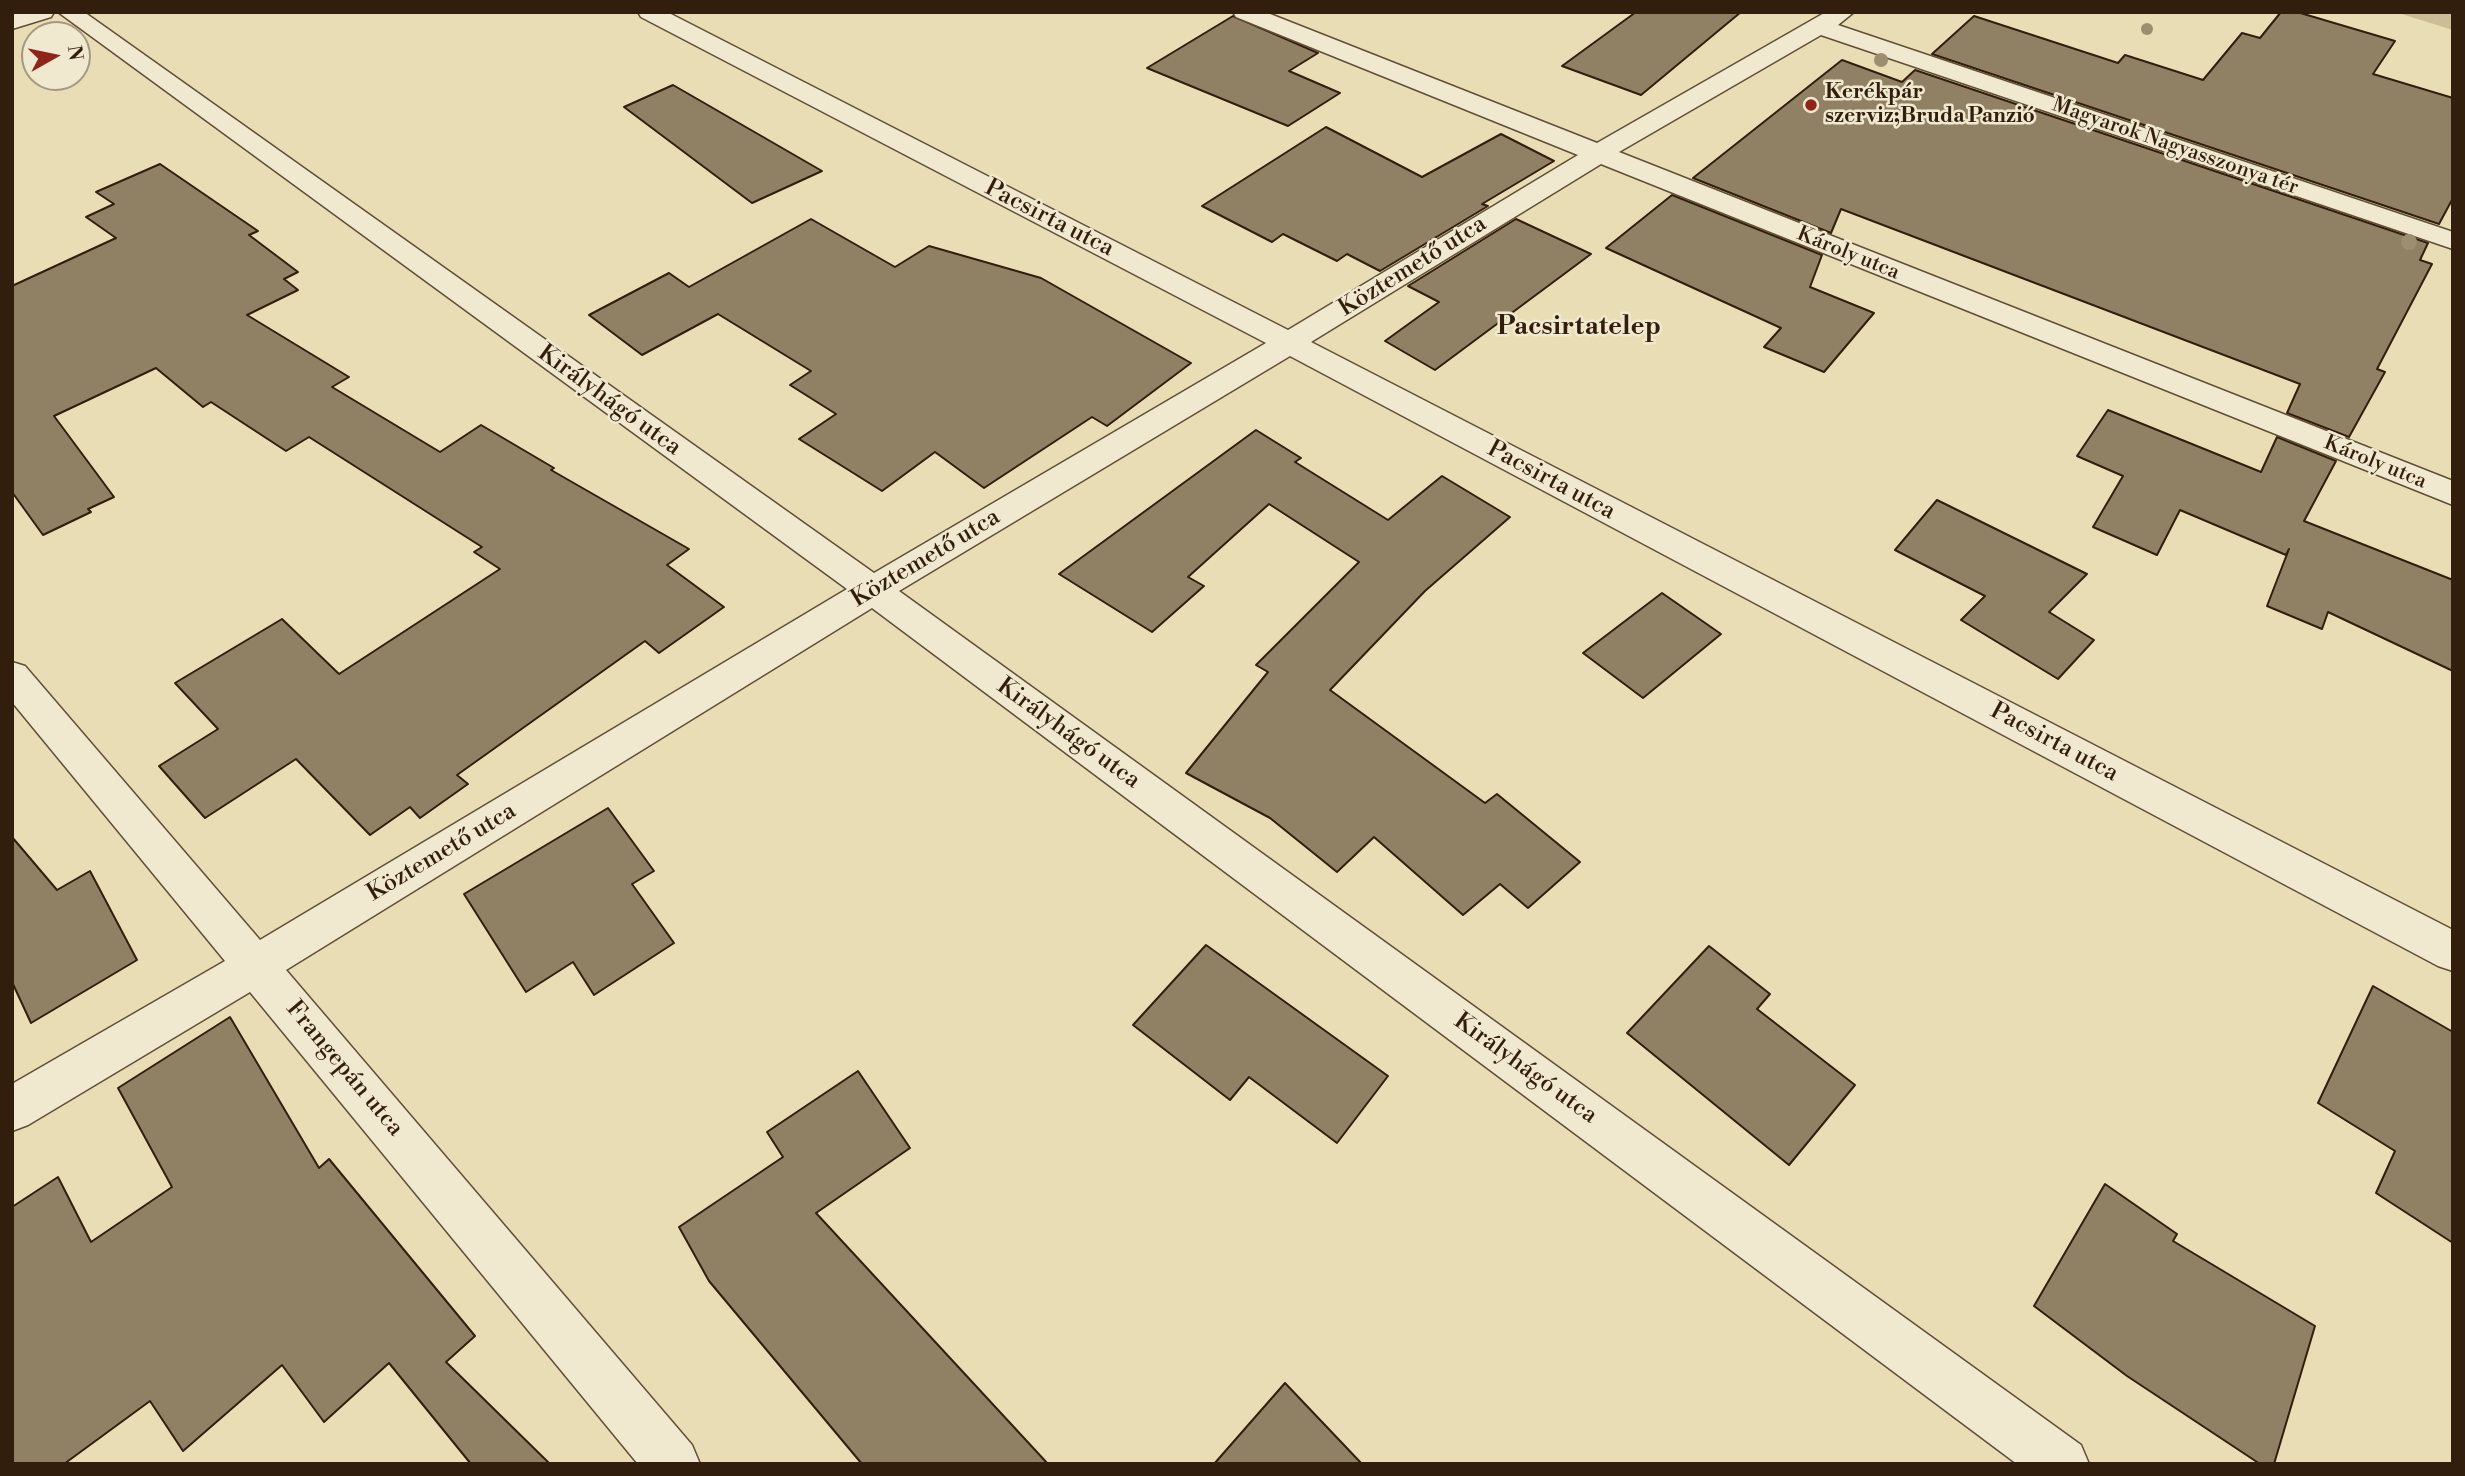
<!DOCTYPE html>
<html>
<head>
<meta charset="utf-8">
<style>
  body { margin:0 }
  #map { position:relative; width:2465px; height:1476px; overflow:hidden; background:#e9ddb5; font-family:"Libre Bodoni",serif }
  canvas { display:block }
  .frame { position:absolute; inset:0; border:14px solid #321e0d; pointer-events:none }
  .north { position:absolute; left:21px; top:21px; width:70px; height:70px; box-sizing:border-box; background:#f1e9cf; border:2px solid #a59881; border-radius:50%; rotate:81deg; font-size:19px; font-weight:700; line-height:28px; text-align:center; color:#321e0d }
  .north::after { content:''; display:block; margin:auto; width:24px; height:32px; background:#8f2418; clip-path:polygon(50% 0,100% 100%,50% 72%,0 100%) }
</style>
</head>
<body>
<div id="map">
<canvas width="2465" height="1476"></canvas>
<div class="frame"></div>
<div class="north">N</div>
</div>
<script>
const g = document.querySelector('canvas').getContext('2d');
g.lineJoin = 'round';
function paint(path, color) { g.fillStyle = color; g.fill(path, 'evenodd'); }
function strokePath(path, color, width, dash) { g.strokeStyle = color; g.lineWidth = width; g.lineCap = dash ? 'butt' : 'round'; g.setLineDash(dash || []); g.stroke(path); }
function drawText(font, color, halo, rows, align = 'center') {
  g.font = font + ' "Libre Bodoni",serif'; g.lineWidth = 5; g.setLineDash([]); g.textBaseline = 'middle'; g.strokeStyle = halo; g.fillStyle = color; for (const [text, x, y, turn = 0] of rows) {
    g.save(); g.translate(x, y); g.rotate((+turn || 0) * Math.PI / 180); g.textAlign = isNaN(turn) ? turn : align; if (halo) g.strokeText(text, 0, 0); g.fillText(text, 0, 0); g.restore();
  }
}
const green = new Path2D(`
  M 2395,12 L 2453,12 L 2453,30 Z`);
const building = new Path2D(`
  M 1636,12 L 1741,12 L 1641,95 L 1562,66 Z
  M 2281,12 L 2297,12 L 2395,41 L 2373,74 L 2453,98 L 2453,198 L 2439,224 L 1932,54 L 1974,16 L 2118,63 L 2125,55 L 2203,80 L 2242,33 L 2260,38 Z
  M 1233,16 L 1318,53 L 1289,71 L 1340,93 L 1288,126 L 1147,68 Z
  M 1842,60 L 1902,82 L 1915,70 L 2428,243 L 2420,260 L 2432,264 L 2377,369 L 2385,372 L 2349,437 L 2287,413 L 2300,384 L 1841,209 L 1831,233 L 1693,178 Z
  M 673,85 L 822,171 L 752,203 L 624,107 Z
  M 1326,127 L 1422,177 L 1501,134 L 1554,161 L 1482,204 L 1488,206 L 1380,271 L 1347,254 L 1337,261 L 1283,234 L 1272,242 L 1202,206 Z
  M 160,164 L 258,231 L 249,235 L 298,272 L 284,279 L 298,290 L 247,315 L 349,377 L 332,387 L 440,452 L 481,425 L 554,468 L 551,470 L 689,549 L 667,565 L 724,607 L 659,653 L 645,641 L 457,775 L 468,784 L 420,818 L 410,807 L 370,835 L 296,759 L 205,818 L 159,766 L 218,729 L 175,683 L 282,619 L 339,674 L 500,569 L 474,552 L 482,547 L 309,437 L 286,451 L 211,402 L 203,407 L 156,368 L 54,416 L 114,497 L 88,509 L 91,512 L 43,535 L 12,492 L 12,286 L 116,238 L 86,217 L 114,204 L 96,192 Z
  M 1672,195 L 1822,255 L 1810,287 L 1874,313 L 1824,372 L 1764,347 L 1781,328 L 1606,248 Z
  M 811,219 L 895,267 L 929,246 L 1041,278 L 1191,363 L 1107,426 L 1092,417 L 984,488 L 935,452 L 882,491 L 799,439 L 836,414 L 790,385 L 811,371 L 718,314 L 642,355 L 589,315 L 669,273 L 689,287 Z
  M 1516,219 L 1591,254 L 1435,370 L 1385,341 L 1439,302 L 1408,286 Z
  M 2108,410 L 2261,472 L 2277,437 L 2336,461 L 2304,521 L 2453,580 L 2453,671 L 2328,612 L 2322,629 L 2267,606 L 2289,549 L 2286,555 L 2180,510 L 2157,555 L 2093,527 L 2123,476 L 2077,456 Z
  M 1256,430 L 1301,458 L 1295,462 L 1388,520 L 1442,476 L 1510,517 L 1425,591 L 1330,690 L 1485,803 L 1497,794 L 1580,862 L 1528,908 L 1500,884 L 1463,915 L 1374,837 L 1337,872 L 1270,818 L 1186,773 L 1268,672 L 1256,665 L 1359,562 L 1269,504 L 1188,577 L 1204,586 L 1152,632 L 1059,574 Z
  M 1937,500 L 2087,574 L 2049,612 L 2094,640 L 2058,679 L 1961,620 L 1985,596 L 1895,550 Z
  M 1662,593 L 1721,634 L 1643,698 L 1583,653 Z
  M 608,808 L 654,871 L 632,884 L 674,943 L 594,995 L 573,962 L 526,992 L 464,894 Z
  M 12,837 L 57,890 L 90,871 L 137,960 L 31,1023 L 12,982 Z
  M 1206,945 L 1388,1076 L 1337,1143 L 1249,1077 L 1230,1100 L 1133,1025 Z
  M 1709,946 L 1770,994 L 1757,1009 L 1855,1085 L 1789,1165 L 1627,1033 Z
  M 2373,986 L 2453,1032 L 2453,1243 L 2376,1193 L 2395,1151 L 2318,1103 Z
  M 230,1017 L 319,1168 L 329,1159 L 475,1336 L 446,1362 L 550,1464 L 471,1464 L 389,1363 L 324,1422 L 282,1365 L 183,1451 L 150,1401 L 64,1464 L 12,1464 L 12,1207 L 58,1177 L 91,1242 L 172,1187 L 118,1088 Z
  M 858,1071 L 910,1148 L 816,1213 L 1048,1464 L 862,1464 L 709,1281 L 679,1227 L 783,1157 L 767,1132 Z
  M 2105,1184 L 2177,1234 L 2173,1241 L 2315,1326 L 2274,1464 L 2260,1464 L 2127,1376 L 2034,1306 Z
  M 1285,1383 L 1362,1464 L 1214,1464 Z`);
const street = new Path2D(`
  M 19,12 L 54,12 L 51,17 L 12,29 L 12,14 Z
  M 58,12 L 84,12 L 874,573 L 1266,343 L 641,17 L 638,12 L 667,12 L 1288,330 L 1578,155 L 1236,17 L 1233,12 L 1265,12 L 1597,143 L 1826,12 L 1854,12 L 1838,25 L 2453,232 L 2453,249 L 1821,35 L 1619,152 L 2453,481 L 2453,505 L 1601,164 L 1311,342 L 2453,930 L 2453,971 L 2438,966 L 1290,356 L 899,591 L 2081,1445 L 2089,1464 L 2017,1464 L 872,608 L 286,970 L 692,1445 L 700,1464 L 638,1464 L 250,992 L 28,1125 L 12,1131 L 12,1084 L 225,961 L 12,702 L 12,662 L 25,666 L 260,940 L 847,589 Z`);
const trees = [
  [2147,29,6],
  [1881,60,7],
  [2409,242,8]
];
const markers = [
  [1811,105,7,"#8f2418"]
];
const farPoinames = [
  ["Kerékpár",1825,93],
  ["szerviz;Bruda Panzió",1825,117]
];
const farStreetnames = [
  ["Magyarok Nagyasszonya tér",2175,147,19],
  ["Károly utca",1848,254,22],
  ["Károly utca",2375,463,22]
];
const streetNames = [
  ["Pacsirta utca",1049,219,27],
  ["Köztemető utca",1413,267,-32],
  ["Királyhágó utca",609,401,36],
  ["Pacsirta utca",1551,481,28],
  ["Köztemető utca",926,559,-31],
  ["Királyhágó utca",1068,734,36],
  ["Pacsirta utca",2054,743,28],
  ["Köztemető utca",442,853,-31],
  ["Frangepán utca",344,1069,50],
  ["Királyhágó utca",1525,1069,36]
];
const farDistrictnames = [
  ["Pacsirtatelep",1579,328]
];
paint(green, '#cabd98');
paint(building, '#918164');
strokePath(building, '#321e0d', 2);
strokePath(street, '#604e37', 3);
paint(street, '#f1e9cf');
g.fillStyle = '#9e8e70';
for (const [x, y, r] of trees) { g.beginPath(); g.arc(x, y, r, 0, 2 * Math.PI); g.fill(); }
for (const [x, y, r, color] of markers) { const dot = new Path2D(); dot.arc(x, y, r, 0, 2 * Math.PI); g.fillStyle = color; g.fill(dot); strokePath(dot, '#f1e9cf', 2.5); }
drawText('bold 21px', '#321e0d', '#f1e9cf', farPoinames, 'left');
drawText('21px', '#321e0d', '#f1e9cf', farStreetnames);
drawText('24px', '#321e0d', '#f1e9cf', streetNames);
drawText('bold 26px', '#321e0d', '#f1e9cf', farDistrictnames);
</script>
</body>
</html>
